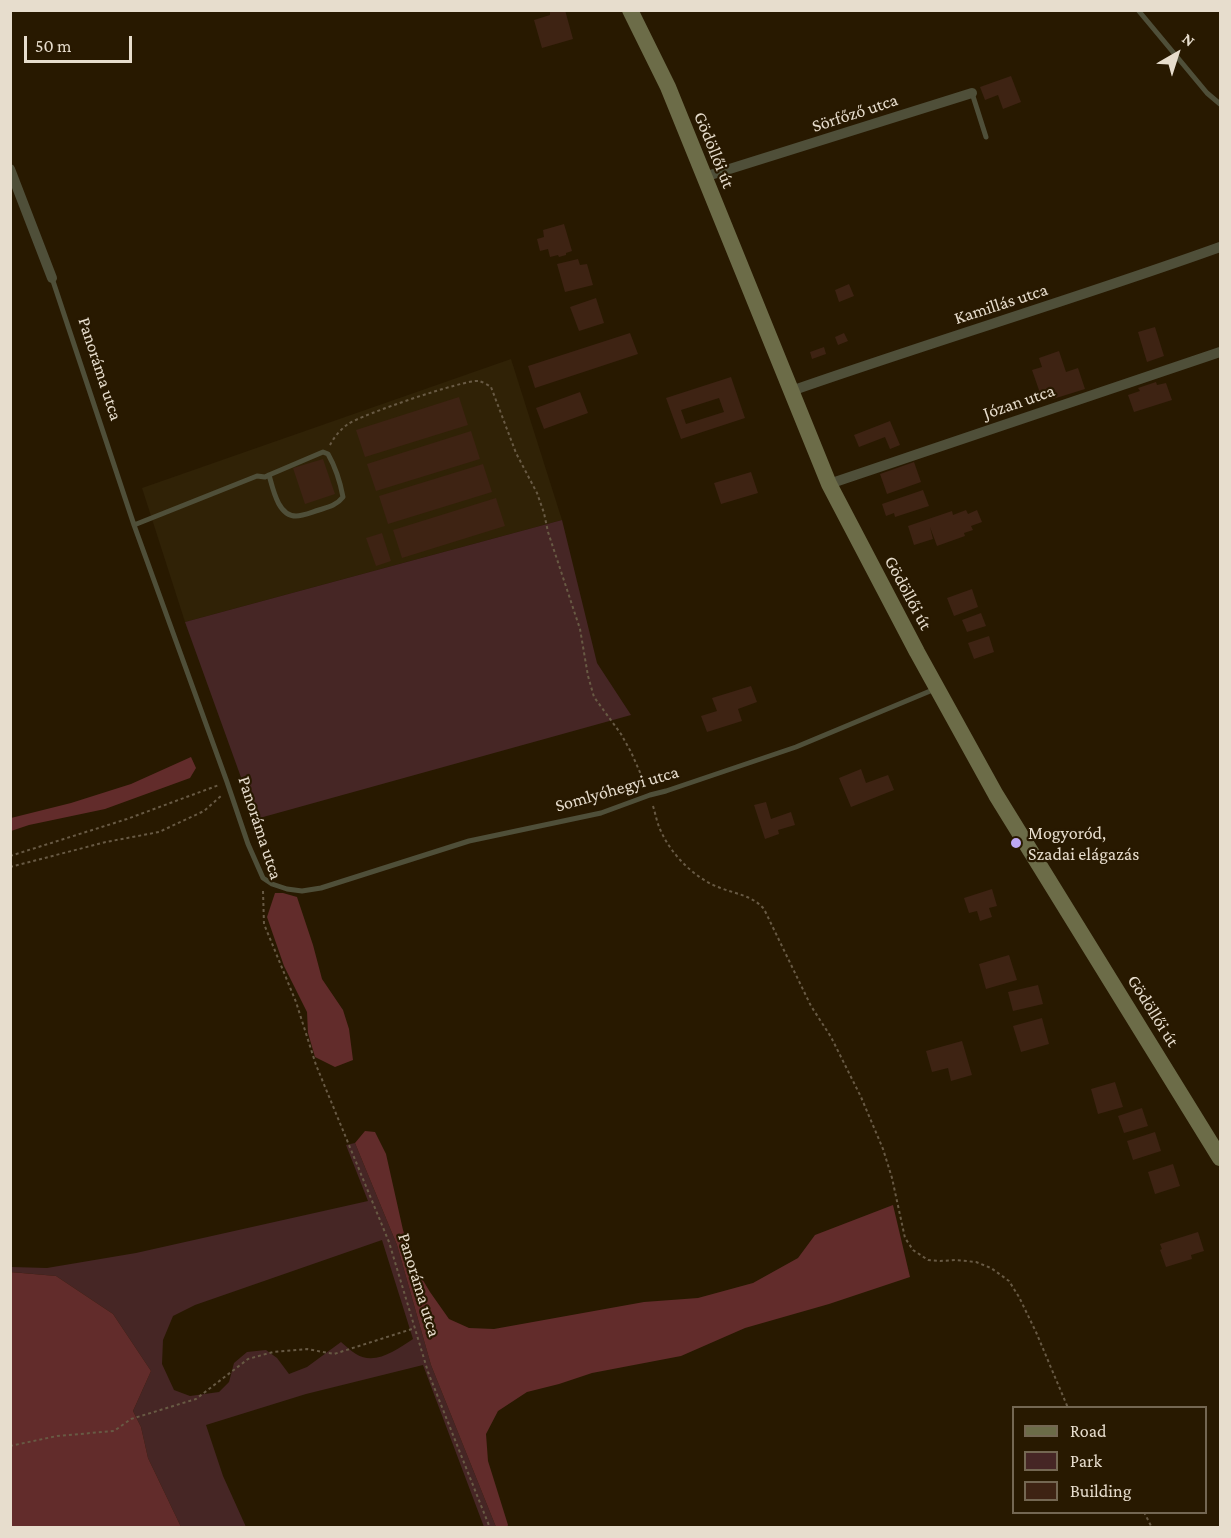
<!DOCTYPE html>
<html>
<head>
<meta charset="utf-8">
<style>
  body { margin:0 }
  #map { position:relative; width:1231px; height:1538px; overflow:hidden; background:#281900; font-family:"Crimson Pro",serif }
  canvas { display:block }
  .frame { position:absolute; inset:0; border:12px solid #e7ddcd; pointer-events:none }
  .legend { position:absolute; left:1012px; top:1406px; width:195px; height:108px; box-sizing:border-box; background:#281900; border:2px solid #746752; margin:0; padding:8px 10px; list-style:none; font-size:18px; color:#e7ddcd }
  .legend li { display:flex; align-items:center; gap:12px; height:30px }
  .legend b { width:30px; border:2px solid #746752 }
  .north { position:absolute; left:1147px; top:24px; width:60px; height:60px; -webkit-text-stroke:4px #281900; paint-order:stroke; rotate:39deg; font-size:16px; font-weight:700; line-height:24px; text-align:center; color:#e7ddcd }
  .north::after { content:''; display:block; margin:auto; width:21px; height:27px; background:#e7ddcd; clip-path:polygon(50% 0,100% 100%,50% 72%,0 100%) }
  .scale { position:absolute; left:24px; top:36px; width:108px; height:27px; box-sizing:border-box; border:3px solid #e7ddcd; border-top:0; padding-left:8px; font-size:18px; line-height:21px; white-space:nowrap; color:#e7ddcd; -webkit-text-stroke:4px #281900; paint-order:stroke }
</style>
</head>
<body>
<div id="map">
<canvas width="1231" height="1538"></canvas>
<div class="frame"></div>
<ul class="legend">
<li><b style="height:8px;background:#6c6c48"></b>Road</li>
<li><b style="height:16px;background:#462625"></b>Park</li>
<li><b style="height:16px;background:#3e2313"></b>Building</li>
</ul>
<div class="north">N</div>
<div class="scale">50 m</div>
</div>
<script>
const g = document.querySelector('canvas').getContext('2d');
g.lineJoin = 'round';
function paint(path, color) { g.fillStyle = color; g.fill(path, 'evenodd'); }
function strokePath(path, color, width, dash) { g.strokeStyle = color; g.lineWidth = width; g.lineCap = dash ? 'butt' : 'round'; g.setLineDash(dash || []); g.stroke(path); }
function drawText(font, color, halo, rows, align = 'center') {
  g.font = font + ' "Crimson Pro",serif'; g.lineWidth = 4.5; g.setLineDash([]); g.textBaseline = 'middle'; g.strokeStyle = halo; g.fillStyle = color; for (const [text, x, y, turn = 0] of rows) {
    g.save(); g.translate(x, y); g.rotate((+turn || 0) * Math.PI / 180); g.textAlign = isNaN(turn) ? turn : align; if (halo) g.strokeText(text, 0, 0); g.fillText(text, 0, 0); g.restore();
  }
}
const built = new Path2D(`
  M 511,359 L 562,520 L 185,622 L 142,488 Z`);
const green = new Path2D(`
  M 562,520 L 597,663 L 631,715 L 256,819 L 185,622 Z
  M 355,1143 L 397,1245 L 431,1365 L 496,1527 L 484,1527 L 423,1365 L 306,1394 L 206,1425 L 223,1476 L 246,1527 L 181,1527 L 148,1458 L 141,1427 L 133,1411 L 151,1371 L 113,1314 L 56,1276 L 11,1272 L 11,1267 L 47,1268 L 136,1253 L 368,1201 L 346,1145 ZM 382,1240 L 413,1339 C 396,1350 375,1366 356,1354 C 351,1351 346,1346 341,1342 L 307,1367 L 289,1374 L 277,1358 L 266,1350 L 247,1352 L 234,1363 L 229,1382 L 219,1392 L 190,1396 L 174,1390 L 162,1364 L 163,1340 L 173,1316 L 195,1305 Z`);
const forest = new Path2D(`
  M 191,757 L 196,768 L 190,778 L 105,809 L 29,825 L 11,831 L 11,818 L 71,803 L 131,784 Z
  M 275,893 L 283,893 L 297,897 L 313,945 L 322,979 L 343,1010 L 349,1029 L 353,1060 L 335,1067 L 315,1057 L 308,1033 L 307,1012 L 284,966 L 267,917 Z
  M 365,1131 L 375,1132 L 386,1154 L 403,1230 L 415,1267 L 430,1292 L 449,1319 L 469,1328 L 494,1329 L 644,1302 L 698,1298 L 753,1283 L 798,1258 L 815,1235 L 893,1205 L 910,1277 L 829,1304 L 745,1328 L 681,1356 L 592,1373 L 559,1384 L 527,1392 L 498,1411 L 486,1434 L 488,1461 L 508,1525 L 507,1527 L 496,1527 L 431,1365 L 397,1245 L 355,1143 Z
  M 10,1272 L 56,1276 L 113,1314 L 151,1371 L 133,1411 L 141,1427 L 148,1458 L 181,1527 L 11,1527 Z`);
const building = new Path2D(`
  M 556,10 L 565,10 L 573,39 L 542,48 L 534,20 L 550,15 L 550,12 Z
  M 1011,76 L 1021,102 L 1003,109 L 998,95 L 985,100 L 980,87 Z
  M 564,224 L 572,251 L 566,253 L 566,255 L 559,257 L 558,255 L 550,257 L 548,249 L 540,251 L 537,239 L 544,237 L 543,230 Z
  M 578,259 L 580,265 L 587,264 L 593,285 L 565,292 L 557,264 Z
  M 849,284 L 854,296 L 839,302 L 835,290 Z
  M 596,298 L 604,323 L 579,331 L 570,307 Z
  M 1155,327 L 1164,356 L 1147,362 L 1138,332 Z
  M 630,333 L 638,354 L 535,388 L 528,366 Z
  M 844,333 L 848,341 L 838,345 L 835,337 Z
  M 824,347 L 826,354 L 812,359 L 810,352 Z
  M 1059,351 L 1066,372 L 1078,368 L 1085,389 L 1053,399 L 1050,390 L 1040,393 L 1032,370 L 1042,367 L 1039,358 Z
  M 731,377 L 745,418 L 681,439 L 666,398 ZM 719,398 L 724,412 L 686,424 L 681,410 Z
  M 1156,382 L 1157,385 L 1166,383 L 1172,400 L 1134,412 L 1128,395 L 1140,391 L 1138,388 Z
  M 580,392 L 588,413 L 544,429 L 536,408 Z
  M 459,397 L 468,425 L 365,457 L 356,430 Z
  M 890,421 L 900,445 L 890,449 L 885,437 L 859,447 L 854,435 Z
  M 471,431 L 480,459 L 376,491 L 367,464 Z
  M 323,459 L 335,494 L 305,504 L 293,468 Z
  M 914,462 L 921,482 L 887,494 L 880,474 Z
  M 483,464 L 492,492 L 388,524 L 379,496 Z
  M 751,472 L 758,493 L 721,504 L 714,483 Z
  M 923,490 L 929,506 L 895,517 L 894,513 L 886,516 L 882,504 Z
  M 496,498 L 505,526 L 402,558 L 393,530 Z
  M 966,510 L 968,514 L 977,510 L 982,522 L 971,526 L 973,530 L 964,533 L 965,536 L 937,546 L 930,527 L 933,539 L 914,545 L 908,526 L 952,511 L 953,515 Z
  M 382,533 L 391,561 L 376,566 L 366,538 Z
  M 972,589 L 978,607 L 954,616 L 947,598 Z
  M 981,613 L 986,626 L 967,632 L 962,620 Z
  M 989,636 L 994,652 L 974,659 L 968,643 Z
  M 751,686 L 757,702 L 738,709 L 742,721 L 707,732 L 701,716 L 717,711 L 712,698 Z
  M 861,769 L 866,783 L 888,775 L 894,790 L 851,807 L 839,778 Z
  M 766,802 L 771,819 L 791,812 L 795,825 L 778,830 L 779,834 L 765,839 L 754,805 Z
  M 992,889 L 997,906 L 989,908 L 992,917 L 980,921 L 977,911 L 969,913 L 964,898 Z
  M 1009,955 L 1017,980 L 986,989 L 979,964 Z
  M 1038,985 L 1043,1004 L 1013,1011 L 1008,992 Z
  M 1042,1018 L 1049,1044 L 1021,1052 L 1013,1026 Z
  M 962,1041 L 972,1075 L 951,1081 L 948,1068 L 932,1072 L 926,1051 Z
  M 1115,1082 L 1123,1107 L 1098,1114 L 1091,1089 Z
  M 1142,1108 L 1148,1126 L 1124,1133 L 1118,1116 Z
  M 1155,1132 L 1161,1151 L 1133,1160 L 1127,1141 Z
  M 1173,1164 L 1180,1186 L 1155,1194 L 1148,1172 Z
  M 1198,1232 L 1204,1251 L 1191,1255 L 1192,1259 L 1166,1267 L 1160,1250 L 1162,1249 L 1160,1244 Z`);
const path = new Path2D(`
  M 330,445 C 334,437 341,429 348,424 C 361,415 465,379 479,381 C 483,382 488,385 491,387 L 516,453 L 537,493 L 544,513 L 548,532 L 580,629 L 588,676 L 594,697 L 621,734 L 631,752 L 646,786
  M 653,806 C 655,812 656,818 658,824 C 667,850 692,877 718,887 C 735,894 752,895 764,909 L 811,1006 L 831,1037 L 861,1097 L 883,1149 L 892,1178 L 905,1238 L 913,1250 L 928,1260 L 940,1261 L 956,1260 L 976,1262 L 991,1268 L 1009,1281 L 1019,1297 L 1036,1332 L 1068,1408
  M 10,856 L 127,819 L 219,785
  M 10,867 L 106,842 L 159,832 L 204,811 L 221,796
  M 263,891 L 264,924 L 296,1002 L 316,1065 L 389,1242 L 428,1372 L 490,1528
  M 10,1446 L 57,1436 L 114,1431 L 131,1419 L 196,1399 L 248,1359 L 273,1352 L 307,1349 L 334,1354 L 415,1328
  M 1144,1512 L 1152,1528`);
const service = new Path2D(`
  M 1138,10 L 1207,93 L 1220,104
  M 972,93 L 986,137
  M 52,278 L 134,525 L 227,782 L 248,844 L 263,878 L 272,884 L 287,889 L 302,891 L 321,888 L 469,841 L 601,813 L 650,795 L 666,791 L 796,747 L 935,689
  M 134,525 L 257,476 L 265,477 L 269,475 L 323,452 L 328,454 C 336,468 340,481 343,497 C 337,505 329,507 319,510 C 312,512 303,516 296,516 C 278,516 273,489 269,475`);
const minor = new Path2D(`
  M 10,169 L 52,278
  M 704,177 L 972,93
  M 791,391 C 934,341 1078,298 1220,247
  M 829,484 L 1220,352`);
const secondary = new Path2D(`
  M 630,10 L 668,87 L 829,484 L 917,652 L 996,795 L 1220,1158`);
const markers = [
  [1016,843,6,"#bfa9f4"]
];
const streetNames = [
  ["Sörfőző utca",855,113,-18],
  ["Gödöllői út",714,150,68],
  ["Kamillás utca",1001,304,-18],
  ["Panoráma utca",100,369,72],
  ["Józan utca",1019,402,-19],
  ["Gödöllői út",908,593,62],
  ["Somlyóhegyi utca",617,789,-16],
  ["Panoráma utca",260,828,72],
  ["Gödöllői út",1153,1011,58],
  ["Panoráma utca",419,1285,73]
];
const poiNames = [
  ["Mogyoród,",1028,833],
  ["Szadai elágazás",1028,854]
];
paint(built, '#302206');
paint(green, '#462625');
paint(forest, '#622c2b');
paint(building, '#3e2313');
strokePath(path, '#685a44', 2, [3, 3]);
strokePath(service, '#4f4f39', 5);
strokePath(minor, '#4f4f39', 10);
strokePath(secondary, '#6c6c48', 16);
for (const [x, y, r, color] of markers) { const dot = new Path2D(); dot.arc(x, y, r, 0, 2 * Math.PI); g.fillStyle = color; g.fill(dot); strokePath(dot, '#281900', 2); }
drawText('18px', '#e7ddcd', '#281900', streetNames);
drawText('18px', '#e7ddcd', '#281900', poiNames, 'left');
</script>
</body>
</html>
